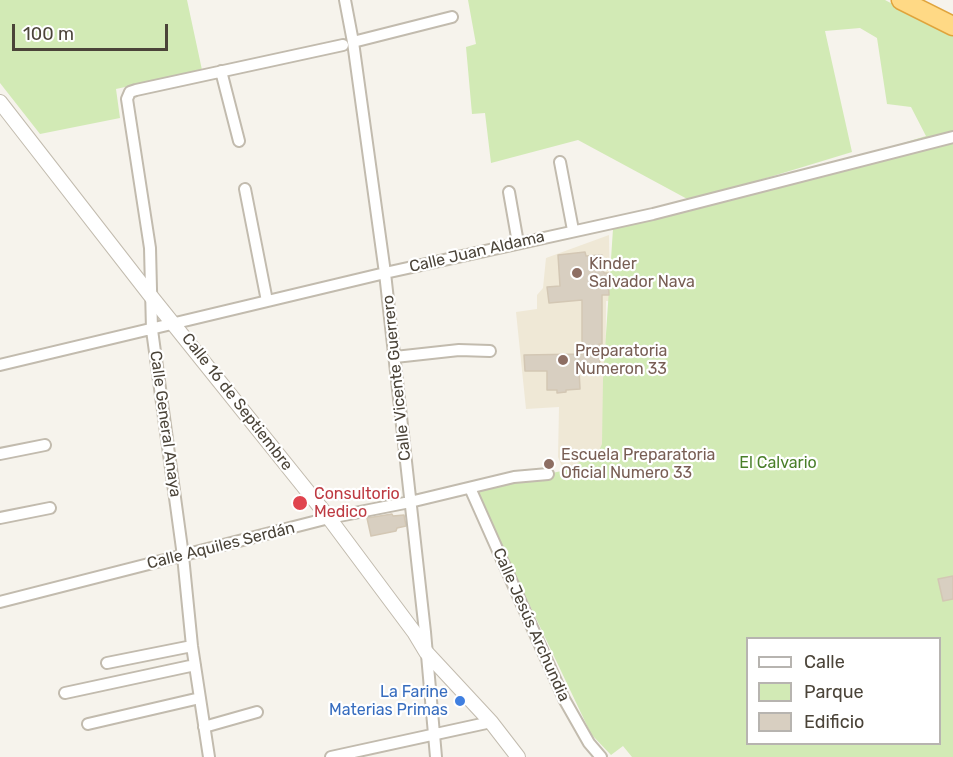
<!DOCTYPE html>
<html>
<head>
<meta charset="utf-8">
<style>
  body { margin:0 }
  #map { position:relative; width:953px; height:757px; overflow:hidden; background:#f6f3ec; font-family:Rubik,sans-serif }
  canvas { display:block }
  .legend { position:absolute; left:746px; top:637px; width:195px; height:108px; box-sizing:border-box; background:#fff; border:2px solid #b7b4b0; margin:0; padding:8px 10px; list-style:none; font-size:18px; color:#4b4439 }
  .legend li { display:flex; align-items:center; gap:12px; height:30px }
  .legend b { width:30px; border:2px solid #b7b4b0 }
  .scale { position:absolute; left:12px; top:24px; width:156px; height:27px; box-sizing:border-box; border:3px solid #4b4439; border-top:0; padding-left:8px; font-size:18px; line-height:21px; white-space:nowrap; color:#4b4439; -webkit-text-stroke:4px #fff; paint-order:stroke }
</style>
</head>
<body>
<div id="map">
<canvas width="953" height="757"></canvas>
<ul class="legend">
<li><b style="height:8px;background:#fff"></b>Calle</li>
<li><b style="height:16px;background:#d2eab5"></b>Parque</li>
<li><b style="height:16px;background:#d8cfc1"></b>Edificio</li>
</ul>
<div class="scale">100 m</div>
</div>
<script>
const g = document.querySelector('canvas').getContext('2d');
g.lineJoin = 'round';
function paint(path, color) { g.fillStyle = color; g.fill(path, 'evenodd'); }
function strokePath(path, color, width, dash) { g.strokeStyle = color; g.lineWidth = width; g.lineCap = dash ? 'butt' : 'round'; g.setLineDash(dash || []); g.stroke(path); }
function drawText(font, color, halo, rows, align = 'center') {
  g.font = font + ' Rubik,sans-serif'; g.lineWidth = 4.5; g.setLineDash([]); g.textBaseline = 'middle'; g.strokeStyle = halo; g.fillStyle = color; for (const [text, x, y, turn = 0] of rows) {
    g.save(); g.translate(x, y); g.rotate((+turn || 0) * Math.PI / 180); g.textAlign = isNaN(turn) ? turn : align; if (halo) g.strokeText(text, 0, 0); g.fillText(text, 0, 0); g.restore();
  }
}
const education = new Path2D(`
  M 609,235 L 610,301 L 606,301 L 605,425 L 603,443 L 600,451 L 592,461 L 564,471 L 558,457 L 559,407 L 526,409 L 516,312 L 537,309 L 537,295 L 543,288 L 546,258 Z`);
const green = new Path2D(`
  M 0,0 L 187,0 L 202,70 L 116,89 L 120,118 L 40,134 L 0,83 Z
  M 468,0 L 885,0 L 953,36 L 953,757 L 632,757 L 623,746 L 611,755 L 591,734 L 475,490 L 566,470 L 599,451 L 602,444 L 603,379 L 613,229 L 708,203 L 926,136 L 911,107 L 887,104 L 877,38 L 860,28 L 825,31 L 852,152 L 691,201 L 578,140 L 491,163 L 485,113 L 472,114 L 466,47 L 476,44 ZM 748,638 L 940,638 L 940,744 L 748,744 Z`);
const building = new Path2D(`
  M 585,252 L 586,256 L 602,255 L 604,273 L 608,273 L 609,295 L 602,295 L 602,344 L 599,344 L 600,369 L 579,370 L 580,389 L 566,390 L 566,392 L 557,393 L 557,390 L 547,390 L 547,371 L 525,371 L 524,355 L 582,354 L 582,300 L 549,303 L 547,287 L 560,286 L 558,255 Z
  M 392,514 L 393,516 L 404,515 L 406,526 L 397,528 L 396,531 L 371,536 L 367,518 Z
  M 953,576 L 953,599 L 943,601 L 938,579 Z`);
const minor = new Path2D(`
  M 345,0 L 353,42 L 385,273 L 425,632 L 436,757
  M 353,42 L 452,17
  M 221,71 L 239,141
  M 560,162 L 573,230
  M 245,189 L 267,301
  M 509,192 L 518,243
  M 395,357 L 459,350 L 490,351
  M 0,365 L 385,273 L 653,214 L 953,137
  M 0,454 L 45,445
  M 470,488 L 564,699 L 589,743 L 601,757
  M 0,518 L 50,508
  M 0,602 L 329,518 L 410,502 L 514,477 L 548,474
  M 107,663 L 192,646
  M 65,693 L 195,665
  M 88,724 L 200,698
  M 204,727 L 257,712
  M 209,757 L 192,646 L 183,556 L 152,330 L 150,248 L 127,99 L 130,92 L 136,90 L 343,45
  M 331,757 L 491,722`);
const tertiary = new Path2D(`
  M 0,102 L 150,295 L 329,518 L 414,632 L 426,652 L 491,722 L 518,757`);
const trunk = new Path2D(`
  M 901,0 L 953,26`);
const markers = [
  [577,273,6,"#8d6e63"],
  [563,360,6,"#8d6e63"],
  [549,464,6,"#8d6e63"],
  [300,503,8,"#e0444e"],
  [460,701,6,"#3f7fe0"]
];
const streetNames = [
  ["Calle Juan Aldama",477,252,-13],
  ["Calle Vicente Guerrero",397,378,-96],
  ["Calle 16 de Septiembre",237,402,52],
  ["Calle General Anaya",165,424,82],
  ["Calle Aquiles Serdán",221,546,-14],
  ["Calle Jesús Archundia",531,625,66]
];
const educationNames = [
  ["Kinder",589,264],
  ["Salvador Nava",589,282],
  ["Preparatoria",575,351],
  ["Numeron 33",575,369],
  ["Escuela Preparatoria",561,455],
  ["Oficial Numero 33",561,473]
];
const parkNames = [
  ["El Calvario",778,463]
];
const healthNames = [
  ["Consultorio",314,494],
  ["Medico",314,512]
];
const shopNames = [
  ["La Farine",448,692],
  ["Materias Primas",448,710]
];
paint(education, '#efe8d6');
paint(green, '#d2eab5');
paint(building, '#d8cfc1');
strokePath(building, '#d3c7b4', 1.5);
strokePath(minor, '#c2bbae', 14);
strokePath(tertiary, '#c2bbae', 16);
strokePath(trunk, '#e0a43c', 21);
strokePath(minor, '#fff', 10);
strokePath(tertiary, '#fff', 14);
strokePath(trunk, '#ffd985', 18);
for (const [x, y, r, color] of markers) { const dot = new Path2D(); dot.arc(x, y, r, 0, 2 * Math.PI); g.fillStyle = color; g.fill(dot); strokePath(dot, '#fff', 2); }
drawText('16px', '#4b4439', '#fff', streetNames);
drawText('16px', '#785e54', '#fff', educationNames, 'left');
drawText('16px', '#4a7f2a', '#fff', parkNames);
drawText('16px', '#be3a42', '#fff', healthNames, 'left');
drawText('16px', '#366cbe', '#fff', shopNames, 'right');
</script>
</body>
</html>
